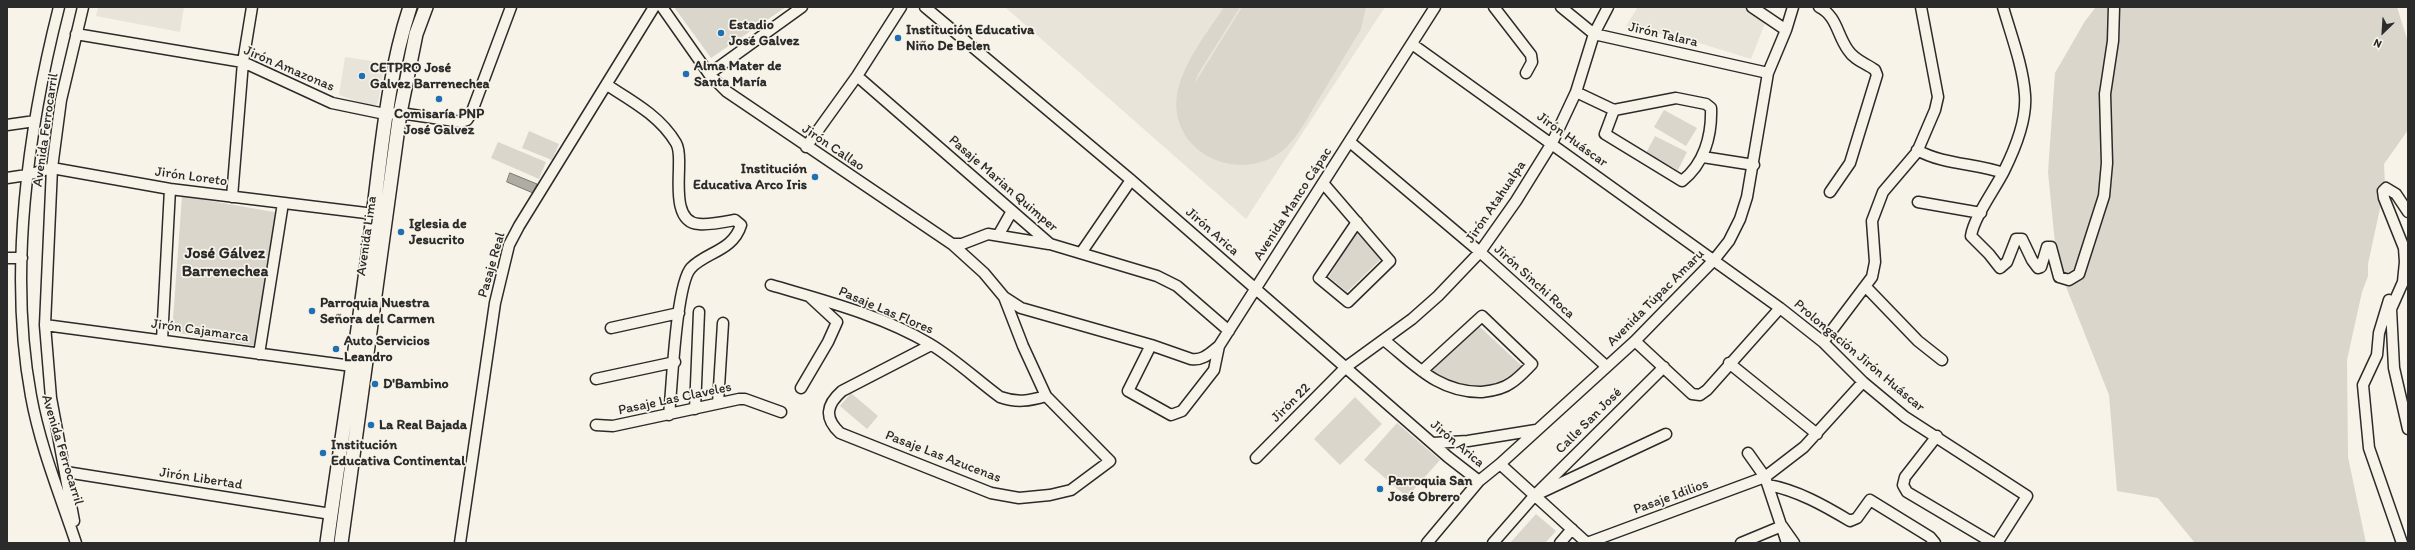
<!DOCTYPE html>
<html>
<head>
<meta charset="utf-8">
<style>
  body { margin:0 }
  #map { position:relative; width:2415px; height:550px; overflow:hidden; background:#f7f3e8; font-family:Itim,sans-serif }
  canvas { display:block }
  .frame { position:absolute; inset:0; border:8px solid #2b2b2b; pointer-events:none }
  .north { position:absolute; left:2363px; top:12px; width:40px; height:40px; -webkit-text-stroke:3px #f7f3e8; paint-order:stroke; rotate:205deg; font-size:11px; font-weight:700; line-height:16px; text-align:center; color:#2b2b2b }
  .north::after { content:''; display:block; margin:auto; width:14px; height:18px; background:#2b2b2b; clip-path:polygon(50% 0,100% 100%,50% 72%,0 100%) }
</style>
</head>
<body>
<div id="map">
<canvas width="2415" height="550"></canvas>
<div class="frame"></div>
<div class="north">N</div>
</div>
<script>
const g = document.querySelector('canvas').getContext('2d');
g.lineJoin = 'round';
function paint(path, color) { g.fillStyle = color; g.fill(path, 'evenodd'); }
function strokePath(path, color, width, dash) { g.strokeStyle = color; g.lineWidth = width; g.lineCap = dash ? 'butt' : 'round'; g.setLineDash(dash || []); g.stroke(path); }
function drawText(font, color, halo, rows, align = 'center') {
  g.font = font + ' Itim,sans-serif'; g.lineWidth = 3.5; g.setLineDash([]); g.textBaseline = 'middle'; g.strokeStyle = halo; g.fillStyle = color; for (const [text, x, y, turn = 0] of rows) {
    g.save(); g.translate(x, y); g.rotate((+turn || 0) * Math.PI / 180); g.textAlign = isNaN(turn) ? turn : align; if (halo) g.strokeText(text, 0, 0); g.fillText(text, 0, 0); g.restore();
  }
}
const built = new Path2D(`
  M 98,7 L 184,7 L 180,32 L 96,16 Z
  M 1005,7 L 1385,7 L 1246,219 Z
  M 1638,7 L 1744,7 L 1766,21 L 1751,59 L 1696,42 L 1626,26 Z
  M 345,57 L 385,63 L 378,103 L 373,107 L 339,95 Z`);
const green = new Path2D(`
  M 674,7 L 786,7 L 711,58 Z
  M 1224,7 L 1240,7 L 1198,74 L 1195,83 L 1242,7 L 1366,7 L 1361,29 L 1355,39 C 1341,62 1328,84 1314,107 C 1305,122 1296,140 1282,151 C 1239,185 1169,153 1177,95 C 1182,64 1207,33 1224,7 Z
  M 2096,7 L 2397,7 L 2408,42 L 2408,130 L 2384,164 L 2385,185 L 2368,264 L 2368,276 L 2362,292 L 2347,360 L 2348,457 L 2366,543 L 2195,543 L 2158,498 L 2117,491 L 2109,395 L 2057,264 L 2048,172 L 2055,73 L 2085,21 Z
  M 1664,110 L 1697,128 L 1686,146 L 1654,127 Z
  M 529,131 L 559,144 L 552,160 L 522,148 Z
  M 1655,136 L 1687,152 L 1678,170 L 1646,153 Z
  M 498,142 L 546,162 L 539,179 L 491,158 Z
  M 182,196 L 280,213 L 256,346 L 172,332 Z
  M 1355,232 L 1383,257 L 1347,292 L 1329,277 Z
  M 1479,326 L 1523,367 C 1493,391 1456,396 1427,369 Z
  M 851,393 L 878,416 L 867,429 L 840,406 Z
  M 1355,397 L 1382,424 L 1340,465 L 1314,439 Z
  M 1397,423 L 1440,460 L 1407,497 L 1364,460 Z
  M 1536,514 L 1556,531 L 1545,543 L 1510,543 Z`);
const water = new Path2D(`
  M 510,173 L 537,184 L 533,193 L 507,182 Z`);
const minor = new Path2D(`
  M 59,7 C 28,129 8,272 31,396 C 40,446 60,495 76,543
  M 662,7 L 709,74 L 726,91 L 952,244 L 984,273 L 1004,297 L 1021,308 L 1151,345 L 1191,359 C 1203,361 1210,353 1219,346
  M 925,7 L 1131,180 L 1448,457 L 1479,481
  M 1494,7 L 1531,55 L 1532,62 L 1526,73
  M 1561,7 L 1594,34 L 1768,73
  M 1752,7 L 1786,30
  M 1819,7 C 1837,16 1837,35 1848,50 C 1855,61 1866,63 1875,70 L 1877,75 L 1850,163 L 1830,192
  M 2003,7 C 2011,35 2023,66 2025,95 C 2027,121 2015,149 2004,171 C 1995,189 1974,217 1971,236 L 1989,254 L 2000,268 L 2007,262 L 2016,239 L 2022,239 L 2032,260 L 2038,268 L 2041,267 L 2047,247 L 2051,247 L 2059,277 L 2069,280 L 2079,274 L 2104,196 L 2107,163 L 2105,94 L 2113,41 L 2114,7
  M 76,34 L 243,62 L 332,103 L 385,114 L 400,113 L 461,122 L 467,120 L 471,114 L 511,7
  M 1412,44 L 1780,308 L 1823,342 L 1863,382 L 1905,417 L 2027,496 L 1997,543
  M 709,74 L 802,7
  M 857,76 L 1050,244 L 1157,276 L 1177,286 L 1229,331
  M 607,85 C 632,101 660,116 676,143 C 680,150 679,159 679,167 C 679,184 674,223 699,224 C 710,225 724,222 735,220 L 741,225 C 733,251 706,252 691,268 C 676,284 672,387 669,415
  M 1576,92 L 1614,110 L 1676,98 L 1706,104 L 1711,108 C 1712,136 1704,164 1682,181 L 1605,134 L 1614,110
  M 7,125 L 35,121
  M 1350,142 L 1480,252 L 1606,366
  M 806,147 L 857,76 L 901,7
  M 1917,150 C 1944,165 1975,163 2003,173
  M 1703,157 L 1754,165
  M 7,178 L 27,175 L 52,168 L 170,189 L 374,214
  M 1323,183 L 1390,261 L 1348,302 L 1319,278 L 1357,222
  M 232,197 L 243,62 L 252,7
  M 1918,202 L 1981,213
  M 2408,212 L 2396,194 L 2386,188 L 2383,191 L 2384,198 L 2404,248 L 2405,262 L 2403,282 L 2391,309 L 2394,368 L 2408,429
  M 999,234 L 1012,211
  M 952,244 L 962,244 L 988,234 L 1049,244
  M 1081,253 L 1131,180
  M 7,258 L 22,258
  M 771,285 C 825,301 881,315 930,344 C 955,359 977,380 1000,397 C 1017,403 1029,401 1046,396
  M 1866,287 L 1918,341 L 1942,360
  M 2389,300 L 2379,333 L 2377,355 L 2363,385 L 2369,448 L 2402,543
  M 45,325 L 352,366
  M 611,328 L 679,313
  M 162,340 L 170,189
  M 1384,340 C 1415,365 1439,393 1482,392 C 1491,391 1503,389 1511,383 C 1519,378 1525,371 1532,364 L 1482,316 L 1422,371
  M 1635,341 L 1692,394 L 1700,395 L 1707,390 L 1780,308
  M 1823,342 L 1872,277 L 1875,262 L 1872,221 L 1883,192 L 1917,152 L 1935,110 L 1938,97 L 1921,7
  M 931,345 L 842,391 C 826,405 824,418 840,433 L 991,493 L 1019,498 L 1050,495 L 1071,490 L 1110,461 L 1046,396 L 1023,346 L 1004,297
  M 1151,345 L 1128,391 L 1171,415 L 1182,411 L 1214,370 L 1219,346 L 1435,7
  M 259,354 L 283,203
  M 1729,363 L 1817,434
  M 596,379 L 675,362
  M 801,388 L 828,342 L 837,322 L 810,297
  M 718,403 L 723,323
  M 695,409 L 699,312
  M 596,425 L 613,426 L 739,399 L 745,399 L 781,412
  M 1937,436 L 1905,477 L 1903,485 L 1907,492 L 1993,543
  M 1433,443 L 1468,441 L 1536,430
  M 1748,453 L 1765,477 L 1787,543
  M 1256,458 L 1346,367 L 1412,319 L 1438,296 L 1480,252 L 1516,201 L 1552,143 L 1576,92 L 1594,34 L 1608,7
  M 1500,464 L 1587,543
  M 66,472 L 331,514
  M 1768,485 C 1797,490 1825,506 1850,521 L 1857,518 L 1870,500 L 1930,537 L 1935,543
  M 1542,492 L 1666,434
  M 74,521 L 51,398 L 45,325 L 52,168 L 61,100 L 83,7
  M 460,543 L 495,303 L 509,245 L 519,226 L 654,7
  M 1427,543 L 1479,481 L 1500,464 L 1635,341 L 1714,260 L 1729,241 L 1740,219 L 1747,197 L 1768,73 L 1786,30 L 1793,7
  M 1493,543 L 1535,495 L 1664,367
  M 1560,543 L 1572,529
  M 1587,543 L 1765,477 L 1804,447 L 1863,382
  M 1741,543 L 1782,526 L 1794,543`);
const major = new Path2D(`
  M 327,543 C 342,434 360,325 373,216 C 382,146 388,74 410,7
  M 341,543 L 400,113 L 416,34 L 426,7`);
const markers = [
  [721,33,4,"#1f6fb2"],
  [898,38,4,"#1f6fb2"],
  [686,74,4,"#1f6fb2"],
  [362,76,4,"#1f6fb2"],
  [439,99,4,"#1f6fb2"],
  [815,177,4,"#1f6fb2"],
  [401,232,4,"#1f6fb2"],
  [312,311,4,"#1f6fb2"],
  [336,349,4,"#1f6fb2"],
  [375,384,4,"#1f6fb2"],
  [371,425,4,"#1f6fb2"],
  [323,453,4,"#1f6fb2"],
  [1380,489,4,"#1f6fb2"]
];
const poiNames = [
  ["Estadio",729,25],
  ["José Galvez",729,41],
  ["Institución Educativa",906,30],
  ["Niño De Belen",906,46],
  ["Alma Mater de",694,66],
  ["Santa María",694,82],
  ["CETPRO José",370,68],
  ["Galvez Barrenechea",370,84],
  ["Comisaría PNP",439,114,"center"],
  ["José Galvez",439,130,"center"],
  ["Institución",807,169,"right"],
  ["Educativa Arco Iris",807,185,"right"],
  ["Iglesia de",409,224],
  ["Jesucrito",409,240],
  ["Parroquia Nuestra",320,303],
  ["Señora del Carmen",320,319],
  ["Auto Servicios",344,341],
  ["Leandro",344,357],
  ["D'Bambino",383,384],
  ["La Real Bajada",379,425],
  ["Institución",331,445],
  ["Educativa Continental",331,461],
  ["Parroquia San",1388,481],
  ["José Obrero",1388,497]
];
const streetNames = [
  ["Jirón Talara",1663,35,13],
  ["Jirón Amazonas",289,69,23],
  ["Avenida Ferrocarril",46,130,-82],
  ["Jirón Huáscar",1572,140,36],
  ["Jirón Callao",833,148,34],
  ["Jirón Loreto",191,177,8],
  ["Pasaje Marian Quimper",1003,184,41],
  ["Jirón Atahualpa",1496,202,-56],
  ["Avenida Manco Cápac",1293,204,-57],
  ["Jirón Arica",1212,232,41],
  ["Avenida Lima",367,236,-82],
  ["Pasaje Real",492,265,-74],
  ["Jirón Sinchi Roca",1534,282,42],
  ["Avenida Túpac Amaru",1656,298,-45],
  ["Pasaje Las Flores",886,311,23],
  ["Jirón Cajamarca",200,331,8],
  ["Prolongación Jirón Huáscar",1859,356,40],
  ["Pasaje Las Claveles",675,399,-12],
  ["Jirón 22",1291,403,-45],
  ["Calle San José",1589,421,-45],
  ["Jirón Arica",1457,444,40],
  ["Avenida Ferrocarril",62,450,73],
  ["Pasaje Las Azucenas",943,457,21],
  ["Jirón Libertad",201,479,9],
  ["Pasaje Idilios",1671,497,-20]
];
const quarterNames = [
  ["José Gálvez",225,254],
  ["Barrenechea",225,272]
];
paint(built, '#e8e4da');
paint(green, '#dad6cc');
paint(water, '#afaca4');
strokePath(water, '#7a7874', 1);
strokePath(minor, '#2b2b2b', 13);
strokePath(major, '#2b2b2b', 16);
strokePath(minor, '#f7f3e8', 10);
strokePath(major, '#f7f3e8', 13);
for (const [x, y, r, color] of markers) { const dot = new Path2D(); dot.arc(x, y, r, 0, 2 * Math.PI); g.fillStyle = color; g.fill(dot); strokePath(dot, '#f7f3e8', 1.5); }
drawText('bold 14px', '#2b2b2b', '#f7f3e8', poiNames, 'left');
drawText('14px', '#2b2b2b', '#f7f3e8', streetNames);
drawText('bold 16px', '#2b2b2b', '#f7f3e8', quarterNames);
</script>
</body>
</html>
